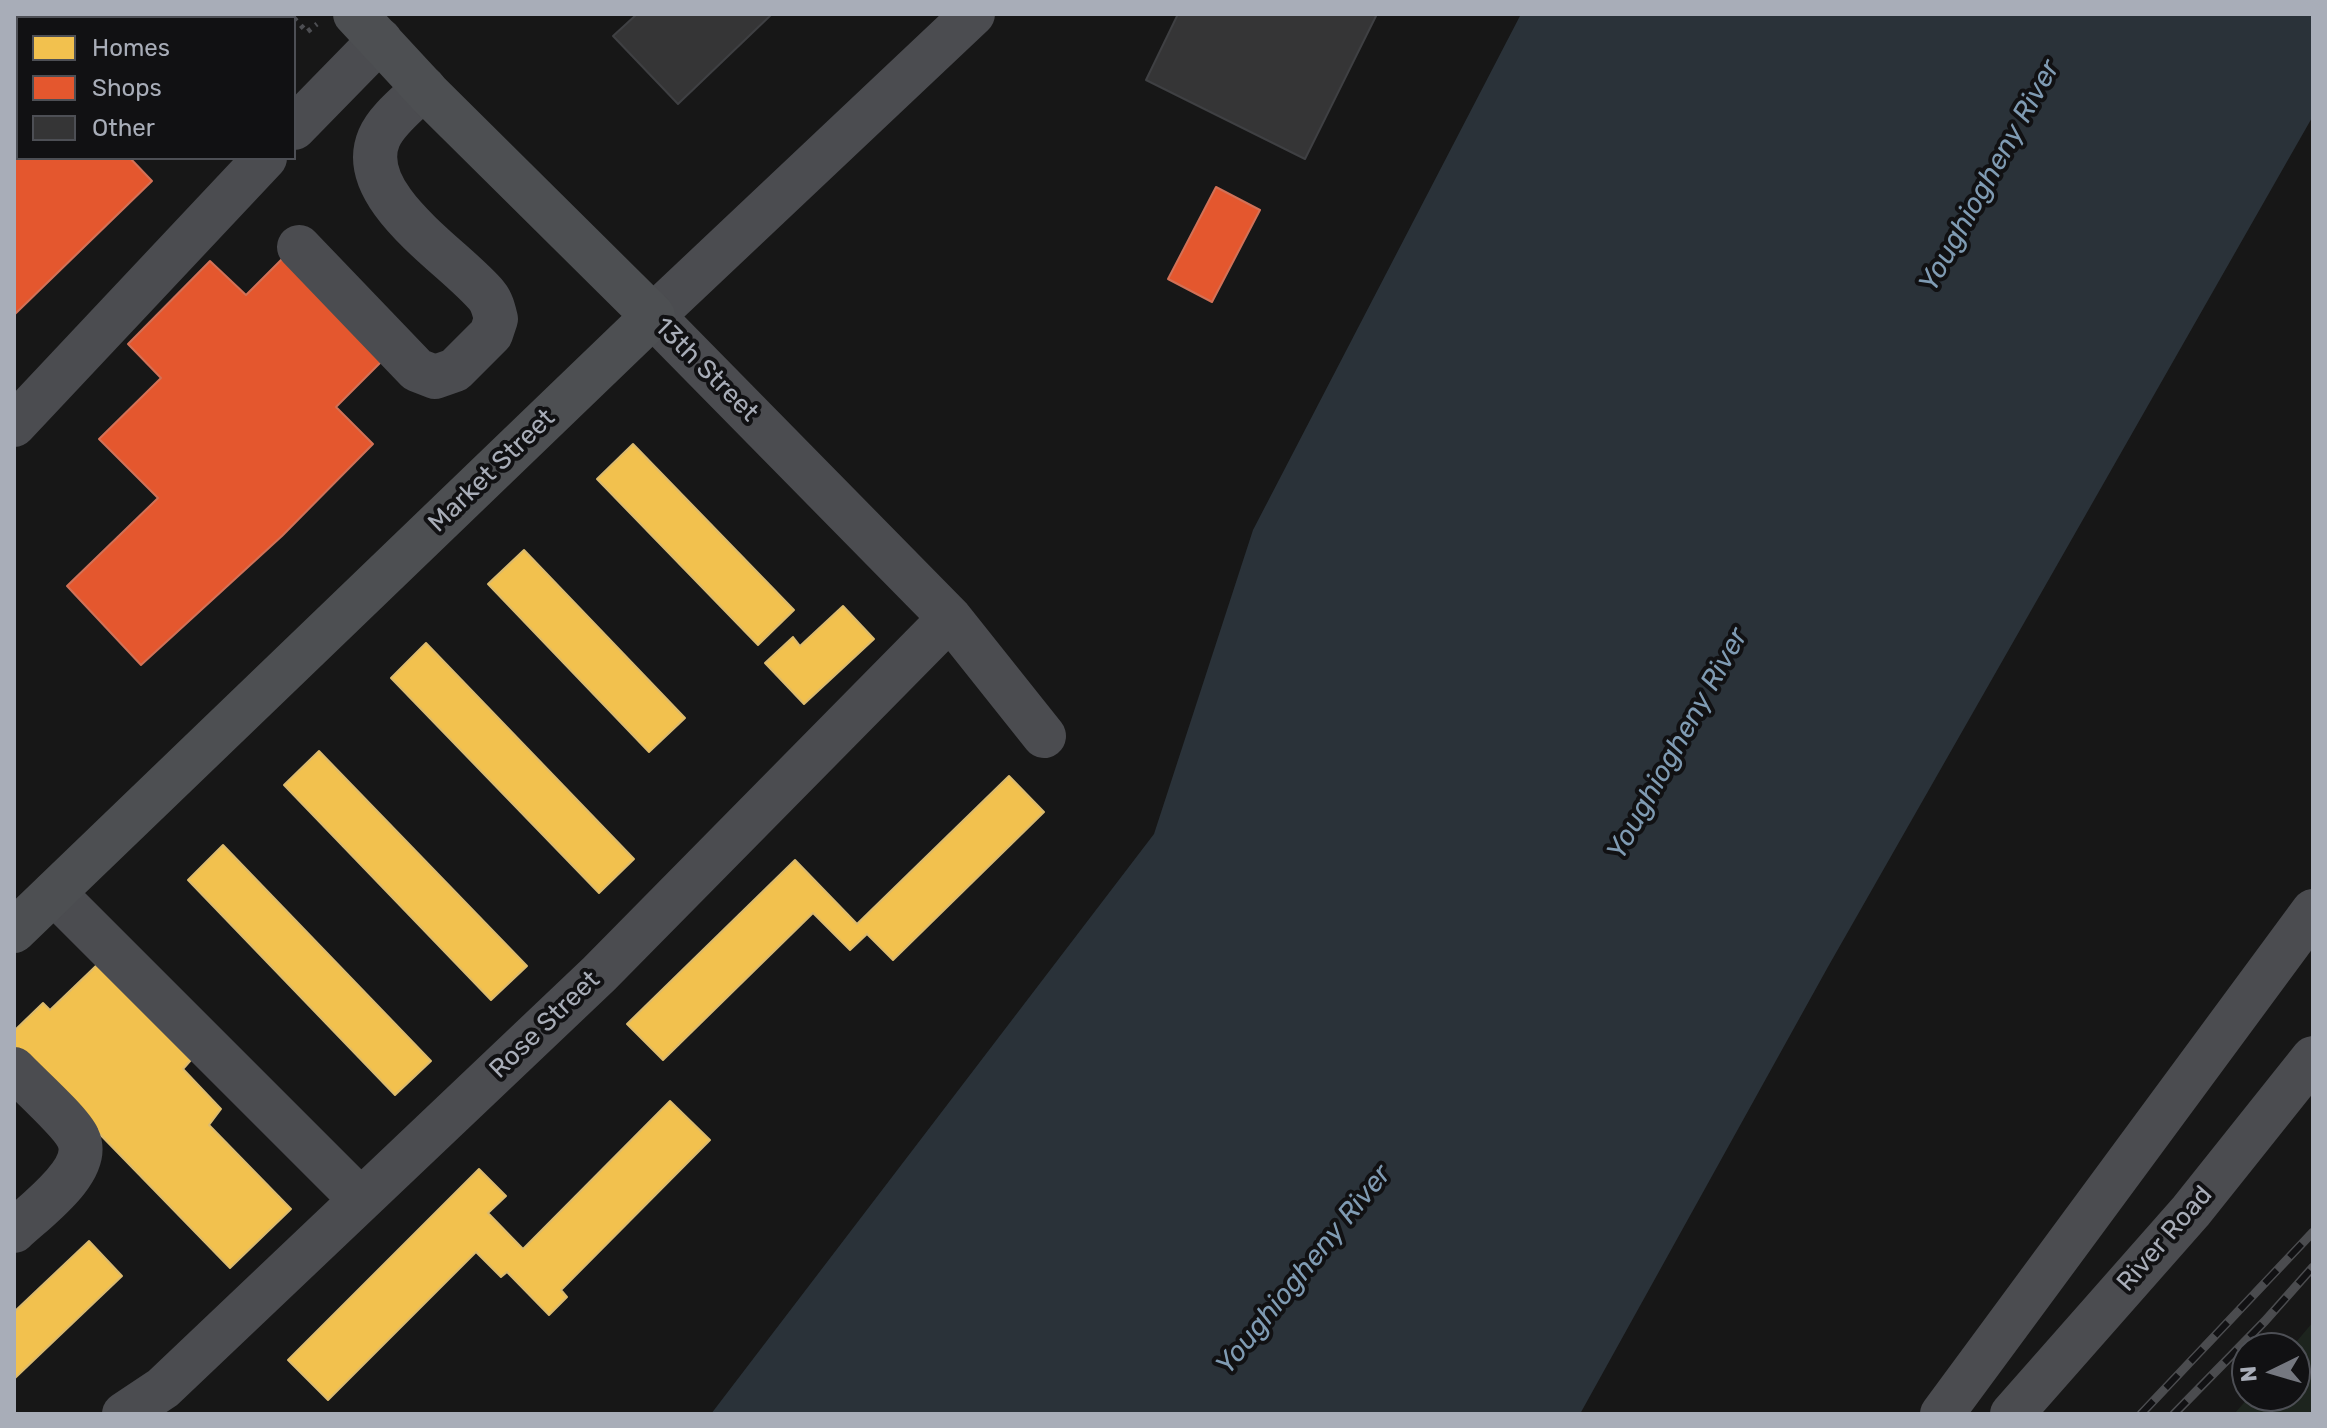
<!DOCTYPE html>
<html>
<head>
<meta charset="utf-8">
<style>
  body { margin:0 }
  #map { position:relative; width:2327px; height:1428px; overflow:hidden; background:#171717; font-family:Rubik,sans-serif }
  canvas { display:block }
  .frame { position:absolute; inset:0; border:16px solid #a8adb8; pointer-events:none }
  .legend { position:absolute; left:16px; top:16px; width:280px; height:144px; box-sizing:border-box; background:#111113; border:2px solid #4d4f55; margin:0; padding:10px 14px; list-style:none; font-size:24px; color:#a8adb8 }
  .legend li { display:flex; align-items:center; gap:16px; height:40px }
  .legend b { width:40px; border:2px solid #4d4f55 }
  .north { position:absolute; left:2231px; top:1332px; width:80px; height:80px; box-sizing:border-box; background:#111113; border:2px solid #4d4f55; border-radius:50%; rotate:265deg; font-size:22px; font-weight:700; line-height:32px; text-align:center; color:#a8adb8 }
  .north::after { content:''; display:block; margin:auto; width:28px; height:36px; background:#757880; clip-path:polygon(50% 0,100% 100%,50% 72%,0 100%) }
</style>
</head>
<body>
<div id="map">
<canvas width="2327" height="1428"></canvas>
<div class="frame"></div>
<ul class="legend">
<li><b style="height:22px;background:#f2c14e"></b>Homes</li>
<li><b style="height:22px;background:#e4572e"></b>Shops</li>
<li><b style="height:22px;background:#353536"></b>Other</li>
</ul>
<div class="north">N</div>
</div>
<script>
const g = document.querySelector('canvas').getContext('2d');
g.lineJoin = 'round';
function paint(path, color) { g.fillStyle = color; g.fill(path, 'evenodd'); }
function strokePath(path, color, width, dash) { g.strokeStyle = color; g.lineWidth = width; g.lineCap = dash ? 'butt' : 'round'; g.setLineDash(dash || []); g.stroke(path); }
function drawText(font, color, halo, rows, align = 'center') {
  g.font = font + ' Rubik,sans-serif'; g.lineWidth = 8; g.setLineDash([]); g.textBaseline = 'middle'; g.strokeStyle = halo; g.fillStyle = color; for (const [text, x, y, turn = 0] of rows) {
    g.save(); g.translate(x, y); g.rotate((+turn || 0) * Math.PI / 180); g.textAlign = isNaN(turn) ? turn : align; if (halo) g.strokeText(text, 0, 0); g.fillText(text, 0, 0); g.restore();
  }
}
const green = new Path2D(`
  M 2313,1322 L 2313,1414 L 2234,1414 L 2250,1396 L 2295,1396 L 2295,1348 L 2291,1348 Z`);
const water = new Path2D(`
  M 1521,14 L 2313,14 L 2313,116 L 1829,965 L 1580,1414 L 711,1414 L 1154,834 L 1253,530 Z`);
const homes = new Path2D(`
  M 633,444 L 794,610 L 758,645 L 597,479 Z
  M 524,550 L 685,718 L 649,752 L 488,584 Z
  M 843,606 L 874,639 L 804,704 L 765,663 L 793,637 L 800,646 Z
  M 426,643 L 634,859 L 599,893 L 391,678 Z
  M 319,751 L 527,966 L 491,1000 L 284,785 Z
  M 1009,776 L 1044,812 L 893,960 L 867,934 L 850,950 L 813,913 L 663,1060 L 627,1024 L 795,860 L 857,924 Z
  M 223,845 L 431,1061 L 395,1095 L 188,880 Z
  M 99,963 L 191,1060 L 183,1069 L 221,1109 L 209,1125 L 291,1209 L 230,1268 L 14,1046 L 14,1031 L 43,1003 L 50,1010 Z
  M 670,1101 L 710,1140 L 561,1290 L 567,1297 L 549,1315 L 507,1272 L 501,1277 L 476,1252 L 328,1400 L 288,1360 L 479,1169 L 506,1196 L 488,1213 L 523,1249 Z
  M 89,1241 L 122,1276 L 14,1379 L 14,1312 Z`);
const shops = new Path2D(`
  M 18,157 L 130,158 L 152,181 L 14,315 L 14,161 Z
  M 1216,187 L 1260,210 L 1212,302 L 1168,279 Z
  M 282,259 L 381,362 L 336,407 L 373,444 L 282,536 L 141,665 L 67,586 L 158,498 L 99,439 L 161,378 L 128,344 L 210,261 L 246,295 Z`);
const building = new Path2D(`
  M 637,14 L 772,14 L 678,104 L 613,36 Z
  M 1178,14 L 1377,14 L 1305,159 L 1146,80 Z`);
const path = new Path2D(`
  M 51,18 L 55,14
  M 294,18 L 307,32 L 317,24
  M 14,54 L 18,50`);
const minor = new Path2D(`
  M 973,14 L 653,316 L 950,618 L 1044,736
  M 294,128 L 380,40
  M 299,247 L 417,370 L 435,377 L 455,370 L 491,334 L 496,319 C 494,311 492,302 487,296 C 455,257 354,197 379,138 C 387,119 410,102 424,88
  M 14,425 L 265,158
  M 54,893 L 361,1200
  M 14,1069 C 28,1084 71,1122 78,1138 C 93,1170 35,1211 14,1231
  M 124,1414 L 163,1388 L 599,974 L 950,618
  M 1942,1414 L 2313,911
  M 2012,1414 L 2191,1211 L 2313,1058`);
const major = new Path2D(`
  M 14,931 L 653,316 L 430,95 L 355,14`);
const rail = new Path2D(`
  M 2141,1414 L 2313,1232
  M 2174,1414 L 2265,1321 L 2313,1267`);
const streetNames = [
  ["13th Street",706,370,45],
  ["Market Street",492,471,-44],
  ["Rose Street",545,1025,-44],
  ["River Road",2165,1239,-49]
];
const waterNames = [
  ["Youghiogheny River",1990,176,-61],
  ["Youghiogheny River",1678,744,-61],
  ["Youghiogheny River",1304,1270,-51]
];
paint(green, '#1d241e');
paint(water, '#2a3239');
paint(homes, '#f2c14e');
strokePath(homes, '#dcbb6e', 2);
paint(shops, '#e4572e');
strokePath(shops, '#d27157', 2);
paint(building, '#353536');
strokePath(building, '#3f4043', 2);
strokePath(path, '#4d4e52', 5, [4, 6]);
strokePath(minor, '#4b4c50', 44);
strokePath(major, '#4d4f52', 44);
strokePath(rail, '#4b4c4f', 9);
strokePath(rail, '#111113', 6, [18]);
drawText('26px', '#a8adb8', '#111113', streetNames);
drawText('italic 28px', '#7f9bb3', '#111113', waterNames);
</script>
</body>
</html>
